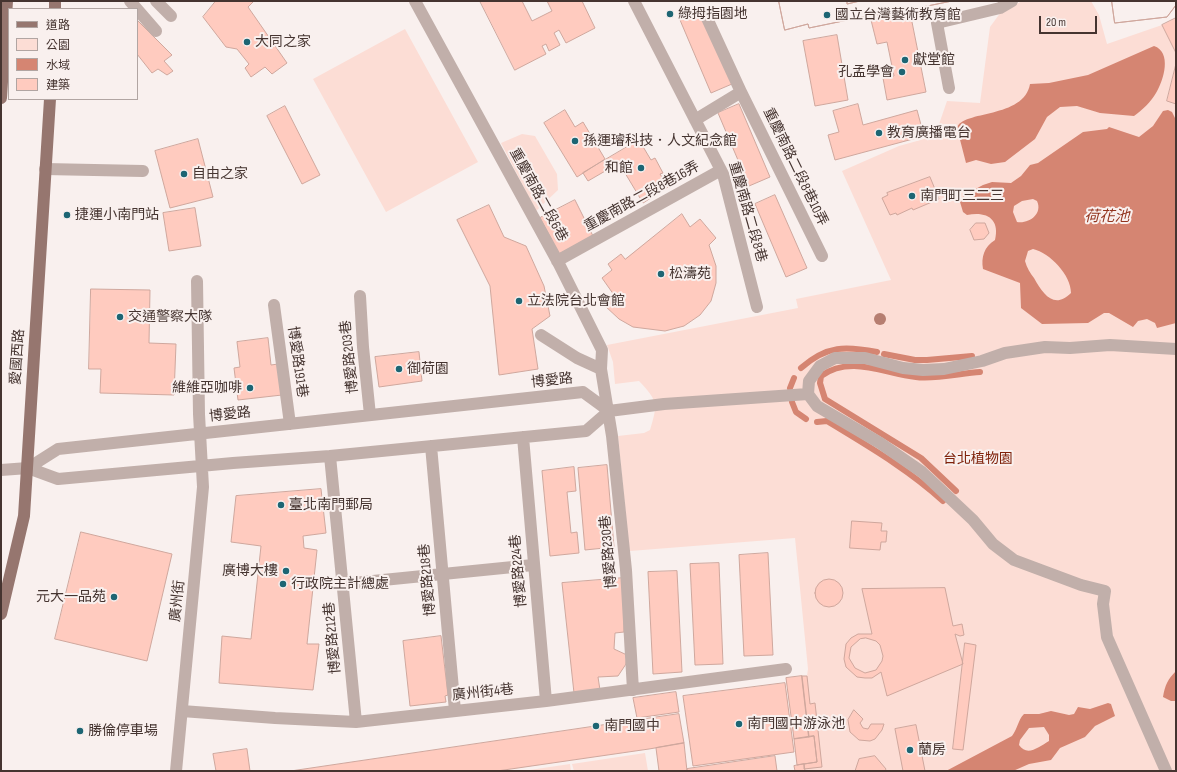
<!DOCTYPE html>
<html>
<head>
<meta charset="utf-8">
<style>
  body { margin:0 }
  #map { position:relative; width:1177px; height:772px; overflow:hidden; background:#f9f0ee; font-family:"Sofia Sans Condensed","Noto Sans TC",sans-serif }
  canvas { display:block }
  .frame { position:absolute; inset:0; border:2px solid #453430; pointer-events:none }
  .legend { position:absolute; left:8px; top:8px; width:130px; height:92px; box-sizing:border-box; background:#f9f0ee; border:1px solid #b1a5a2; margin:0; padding:5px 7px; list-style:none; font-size:12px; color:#453430 }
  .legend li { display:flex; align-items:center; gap:8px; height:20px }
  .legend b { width:20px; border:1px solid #b1a5a2 }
  .scale { position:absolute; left:1039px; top:16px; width:58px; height:18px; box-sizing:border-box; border:2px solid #453430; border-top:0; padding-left:5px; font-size:12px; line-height:14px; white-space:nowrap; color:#453430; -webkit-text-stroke:3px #f9f0ee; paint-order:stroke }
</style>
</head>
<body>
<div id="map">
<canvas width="1177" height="772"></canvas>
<div class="frame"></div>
<ul class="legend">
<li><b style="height:5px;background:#96766f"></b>道路</li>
<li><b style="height:11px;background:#fcddd5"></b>公園</li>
<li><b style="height:11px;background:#d58572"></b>水域</li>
<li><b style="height:11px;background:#ffcbbf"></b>建築</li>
</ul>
<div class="scale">20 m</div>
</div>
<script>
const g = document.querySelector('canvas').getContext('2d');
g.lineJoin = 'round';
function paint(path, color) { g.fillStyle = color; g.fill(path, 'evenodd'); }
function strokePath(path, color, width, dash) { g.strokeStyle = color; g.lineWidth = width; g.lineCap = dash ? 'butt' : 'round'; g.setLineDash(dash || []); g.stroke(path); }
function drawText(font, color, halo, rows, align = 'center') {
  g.font = font + ' "Sofia Sans Condensed","Noto Sans TC",sans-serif'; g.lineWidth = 4; g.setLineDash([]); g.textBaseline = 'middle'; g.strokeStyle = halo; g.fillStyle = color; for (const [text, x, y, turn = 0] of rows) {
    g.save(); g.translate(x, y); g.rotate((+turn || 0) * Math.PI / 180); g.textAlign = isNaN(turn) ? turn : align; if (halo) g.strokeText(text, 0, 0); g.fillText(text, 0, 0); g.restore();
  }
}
const green = new Path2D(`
  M 1022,1 L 1091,1 L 1099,15 L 1107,44 L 1162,25 L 1176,53 L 1176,64 L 1167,100 L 1176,104 L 1176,771 L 795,771 L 794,766 L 797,765 L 786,678 L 807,676 L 808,669 L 795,538 L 630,551 L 629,549 L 618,436 L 644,433 L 650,430 C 658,404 658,401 639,381 L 615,384 L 613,362 L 607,345 L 798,308 L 796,299 L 891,280 L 842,171 L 899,146 L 935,136 L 947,101 L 980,103 L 990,27 L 1001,12 Z
  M 405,29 L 478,162 L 386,212 L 313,79 Z
  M 522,134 L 535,136 L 557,174 L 558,190 L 536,211 L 501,143 Z
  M 645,753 L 648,771 L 574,771 L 572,764 Z
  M 570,764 L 571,771 L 523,771 Z`);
const water = new Path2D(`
  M 1154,46 C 1172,52 1164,80 1156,93 C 1151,102 1142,110 1134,116 L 1100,113 L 1077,106 L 1060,107 L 1047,117 L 1035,139 L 1005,162 L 991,164 L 976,160 L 966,163 L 957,128 C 962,110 1024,119 1030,84 L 1049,83 L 1088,75 Z
  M 1168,110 L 1172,112 L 1176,120 L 1176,323 L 1157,328 L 1155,323 L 1147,319 L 1138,321 L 1133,327 L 1109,313 L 1104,313 L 1088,323 L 1042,324 L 1021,308 L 1020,283 L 983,269 C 981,257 984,247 995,240 C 1000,219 987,211 967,215 L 963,212 L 960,202 L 964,195 L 983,185 L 992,182 L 1011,183 L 1021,176 L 1030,165 L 1038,163 L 1083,132 L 1107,129 L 1109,127 L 1139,137 L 1153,126 L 1163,111 ZM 1033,199 L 1037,201 C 1043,214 1029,224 1017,222 L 1013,212 L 1014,206 L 1022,201 ZM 1033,249 C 1050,253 1071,275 1071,293 C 1054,310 1043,294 1034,278 C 1030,273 1027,268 1025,261 L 1028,251 Z
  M 1176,671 L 1176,701 L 1171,701 L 1163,697 C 1165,685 1168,679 1176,671 Z
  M 1108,703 L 1111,704 L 1115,716 L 1095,726 L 1085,737 L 1060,748 L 1051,760 L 1029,764 L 1013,771 L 946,771 L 1012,736 C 1018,728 1018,720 1024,714 L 1039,714 L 1051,711 L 1069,715 L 1074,714 L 1078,707 L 1090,709 ZM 1044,727 L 1049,735 L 1049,741 C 1039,747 1027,757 1019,745 L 1020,740 L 1029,728 Z`);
const stream = new Path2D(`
  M 884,354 L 915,360 L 927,360 L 972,356
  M 801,368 C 827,345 846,346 877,352
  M 790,388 L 794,378
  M 792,402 L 796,412 L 806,419
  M 817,422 L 827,421 C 868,446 908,469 943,501
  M 956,491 L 921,458 L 825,399 L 820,383 L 821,376 C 850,355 883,373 916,377 C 933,380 962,373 980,372`);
const building = new Path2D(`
  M 216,1 L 254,1 L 248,7 L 287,63 L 272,74 L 265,67 L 251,77 L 245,68 L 249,64 L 237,49 L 226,47 L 203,17 Z
  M 480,1 L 522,1 L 532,21 L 552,11 L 547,1 L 582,1 L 595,28 L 566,43 L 559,30 L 554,33 L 560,45 L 549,51 L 546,44 L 542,46 L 546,54 L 515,70 Z
  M 779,1 L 847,1 L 847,4 L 860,1 L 952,1 L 878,16 L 877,14 L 809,28 L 808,24 L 785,30 Z
  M 779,1 L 847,1 L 847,4 L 860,1 L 952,1 L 878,16 L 877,14 L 809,28 L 808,24 L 785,30 Z
  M 1112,1 L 1176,1 L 1176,5 L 1167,17 L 1115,23 Z
  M 1112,1 L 1176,1 L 1176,5 L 1167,17 L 1115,23 Z
  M 700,11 L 732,84 L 711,93 L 680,20 Z
  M 910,12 L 926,92 L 887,100 L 883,78 L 894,76 L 887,42 L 877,44 L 871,20 Z
  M 1176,18 L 1176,53 L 1162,25 Z
  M 137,20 L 172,55 L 164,61 L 173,71 L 167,75 L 158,69 L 152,73 L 137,54 Z
  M 837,35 L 848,100 L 815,106 L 803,41 Z
  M 1176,64 L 1176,104 L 1167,101 Z
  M 739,104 L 770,177 L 749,186 L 718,113 Z
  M 858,104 L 863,125 L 917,110 L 924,136 L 835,160 L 828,135 L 839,132 L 833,111 Z
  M 285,106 L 320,175 L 302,184 L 267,116 Z
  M 565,110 L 575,127 L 583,122 L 605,159 L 577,177 L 544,123 Z
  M 198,139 L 213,197 L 170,208 L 155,151 Z
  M 639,140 L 651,160 L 655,158 L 663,173 L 660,174 L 668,187 L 643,203 L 619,163 L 588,181 L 583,173 Z
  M 930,177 L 939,199 L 913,210 L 912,208 L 897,215 L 896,213 L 890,215 L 882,198 L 888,195 L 887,193 Z
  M 775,195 L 807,268 L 786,277 L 755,204 Z
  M 575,200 L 593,236 L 559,254 L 540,218 Z
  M 489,205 L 504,237 L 526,246 L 544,286 L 550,316 L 532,329 L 538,369 L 499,375 L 490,286 L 457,220 Z
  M 195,208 L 201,246 L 169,251 L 163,213 Z
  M 682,214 L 690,227 L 700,219 L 716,238 L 709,245 L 716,266 L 716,283 L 711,301 L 700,315 L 684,326 L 665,331 L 633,327 L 619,319 L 604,305 L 614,295 L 602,278 L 612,270 L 608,264 L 621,254 L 625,259 Z
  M 976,223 L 985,223 L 989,233 L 984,239 L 974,240 L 970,230 Z
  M 91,289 L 150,290 L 149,343 L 176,344 L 174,395 L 100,393 L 101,369 L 89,369 Z
  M 268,338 L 271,365 L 278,364 L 282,395 L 238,400 L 234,368 L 240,367 L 237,342 Z
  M 419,352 L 422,381 L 379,387 L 375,357 Z
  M 607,465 L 614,547 L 585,550 L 578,468 Z
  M 574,467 L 576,491 L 567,492 L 571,533 L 577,532 L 579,553 L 550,556 L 542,471 Z
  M 321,489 L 326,533 L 303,536 L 304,548 L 317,550 L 307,644 L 319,644 L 313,690 L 219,683 L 222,636 L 251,639 L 261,546 L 231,542 L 236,496 Z
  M 852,521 L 882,523 L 881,531 L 887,531 L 886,542 L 881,542 L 880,550 L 850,548 Z
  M 81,532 L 172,554 L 147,661 L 55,639 Z
  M 768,553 L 773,655 L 744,656 L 739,555 Z
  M 719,563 L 723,664 L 695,665 L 690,564 Z
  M 677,571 L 682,672 L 653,674 L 648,572 Z
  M 624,578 L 624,632 L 615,633 L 614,649 L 627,655 L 626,664 L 618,676 L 598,677 L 600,690 L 574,693 L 562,583 Z
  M815 593a14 14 0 1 1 28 0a14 14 0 1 1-28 0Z
  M 945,588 L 953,626 L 962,624 L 964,635 L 960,636 L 955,634 L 963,664 L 887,696 L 881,672 L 872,678 L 865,678 L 857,677 L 846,667 L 844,659 L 846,644 L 851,638 L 858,634 L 872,634 L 862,589 ZM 866,638 L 876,641 L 880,645 L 883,656 L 882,661 L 876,670 L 865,673 L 855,668 L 849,658 L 851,647 L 860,639 Z
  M 441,636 L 448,695 L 445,696 L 446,702 L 410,706 L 403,641 Z
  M 965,643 L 976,645 L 963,750 L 953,749 Z
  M 802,676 L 807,676 L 810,704 L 815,703 L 822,767 L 804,769 L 804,764 L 817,762 L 814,736 L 809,737 Z
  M 802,676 L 809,737 L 794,739 L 786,678 Z
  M 785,683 L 794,752 L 693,766 L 683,696 Z
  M 676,692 L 679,712 L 637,718 L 633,698 Z
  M 854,710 L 863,719 L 860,723 L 863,728 L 868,729 L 871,724 L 884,724 L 882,730 L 875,739 L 870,741 L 859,740 L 850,732 L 848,720 Z
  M 679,714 L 684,743 L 649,749 L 497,771 L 291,771 Z
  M 916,725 L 925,771 L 903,771 L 895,729 Z
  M 814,736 L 817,762 L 797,765 L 794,739 Z
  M 684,743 L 687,771 L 659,771 L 656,748 Z
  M 247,749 L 250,771 L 216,771 L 213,754 Z
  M 775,756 L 777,771 L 687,771 L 687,769 Z
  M 875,756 L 886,769 L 885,771 L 855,771 L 859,759 Z
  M 804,764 L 805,771 L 795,771 L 794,766 Z`);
const minor = new Path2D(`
  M 130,1 L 156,31
  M 156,1 L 171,16
  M 415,1 L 559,264 L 602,350 L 601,369 L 612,436 L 626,570 L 633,690
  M 634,1 L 723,174 L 757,307
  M 949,88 L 937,23 L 1000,8 L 1012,1
  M 741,92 L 822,256
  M 695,120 L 741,92 L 706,16
  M 45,169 L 143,171
  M 557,261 L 721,170
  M 360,296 L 363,347 L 370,415
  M 274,305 L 290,424
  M 541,335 L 577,358 L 601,369
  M 609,411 L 664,404 L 808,394
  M 523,437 L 546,701
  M 431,446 L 455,711
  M 330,456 L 356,722
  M 28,468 L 58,449 L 583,392 L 609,411
  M 1,470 L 28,468 L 58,479 L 233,463 L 330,456 L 586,431 L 609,411
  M 343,584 L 533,565
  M 182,711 L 275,718 L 356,722 L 546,701 L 786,669
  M 176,771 L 203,487 L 199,414 L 197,281
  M 1166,771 L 1107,637 L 1103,604 L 1105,591 L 1081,585 L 1014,560 L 993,544 L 973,520 L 922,472 L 880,443 L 817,406 L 808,394 L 809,381 L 820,366 L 835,358 L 865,358 L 903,368 L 923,370 L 944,369 L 982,361 L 1005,353 L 1045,347 L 1070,348 L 1110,345 L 1176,349`);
const major = new Path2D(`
  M 55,9 L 55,1
  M 1,98 L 7,1
  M 1,614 L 24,516 L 50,99`);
const trees = [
  [880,319]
];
const markers = [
  [670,14,4,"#1d6573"],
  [827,15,4,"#1d6573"],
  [247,42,4,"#1d6573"],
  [905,60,4,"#1d6573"],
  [902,72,4,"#1d6573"],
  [879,133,4,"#1d6573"],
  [575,141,4,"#1d6573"],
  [641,168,4,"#1d6573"],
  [184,174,4,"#1d6573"],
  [912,196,4,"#1d6573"],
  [67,215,4,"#1d6573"],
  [661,274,4,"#1d6573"],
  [519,301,4,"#1d6573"],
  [120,317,4,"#1d6573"],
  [399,369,4,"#1d6573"],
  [250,388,4,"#1d6573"],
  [281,505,4,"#1d6573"],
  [286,571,4,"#1d6573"],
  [283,584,4,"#1d6573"],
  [114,597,4,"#1d6573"],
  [739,724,4,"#1d6573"],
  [596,726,4,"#1d6573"],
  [80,731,4,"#1d6573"],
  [910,750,4,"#1d6573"]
];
const poiNames = [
  ["綠拇指園地",678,14],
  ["國立台灣藝術教育館",835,15],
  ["大同之家",255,42],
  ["獻堂館",913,60],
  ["孔孟學會",894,72,"right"],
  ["教育廣播電台",887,133],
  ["孫運璿科技．人文紀念館",583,141],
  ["和館",633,168,"right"],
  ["自由之家",192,174],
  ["南門町三二三",920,196],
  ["捷運小南門站",75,215],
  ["松濤苑",669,274],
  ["立法院台北會館",527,301],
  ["交通警察大隊",128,317],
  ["御荷園",407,369],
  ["維維亞咖啡",242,388,"right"],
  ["臺北南門郵局",289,505],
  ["廣博大樓",278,571,"right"],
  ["行政院主計總處",291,584],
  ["元大一品苑",106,597,"right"],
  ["南門國中游泳池",747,724],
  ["南門國中",604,726],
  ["勝倫停車場",88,731],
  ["蘭房",918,750]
];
const streetNames = [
  ["重慶南路二段8巷10弄",795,167,64],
  ["重慶南路二段6巷",538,195,61],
  ["重慶南路二段8巷16弄",642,197,-29],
  ["重慶南路二段8巷",747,212,74],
  ["愛國西路",18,357,-86],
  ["博愛路203巷",350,357,-96],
  ["博愛路191巷",297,362,82],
  ["博愛路",552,381,-6],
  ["博愛路",230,415,-6],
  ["博愛路230巷",609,552,-95],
  ["博愛路224巷",519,571,-95],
  ["博愛路218巷",428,580,-95],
  ["廣州街",178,601,-84],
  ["博愛路212巷",333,638,-95],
  ["廣州街4巷",483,693,-6]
];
const parkNames = [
  ["台北植物園",978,459]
];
const waterNames = [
  ["荷花池",1107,217]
];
paint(green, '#fcddd5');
paint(water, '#d58572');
strokePath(stream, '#d58572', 6);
paint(building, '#ffcbbf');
strokePath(building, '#cfa79d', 1);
strokePath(minor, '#c1afaa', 12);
strokePath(major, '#96766f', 12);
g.fillStyle = '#b67e71';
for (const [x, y] of trees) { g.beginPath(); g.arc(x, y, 6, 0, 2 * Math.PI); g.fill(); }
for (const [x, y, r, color] of markers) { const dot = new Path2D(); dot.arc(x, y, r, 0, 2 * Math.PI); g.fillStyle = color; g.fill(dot); strokePath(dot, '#f9f0ee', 1.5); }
drawText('14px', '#453430', '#f9f0ee', poiNames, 'left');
drawText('14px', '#453430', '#f9f0ee', streetNames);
drawText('14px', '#7f210a', '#f9f0ee', parkNames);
drawText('italic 15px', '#92331e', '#f9f0ee', waterNames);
</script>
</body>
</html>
